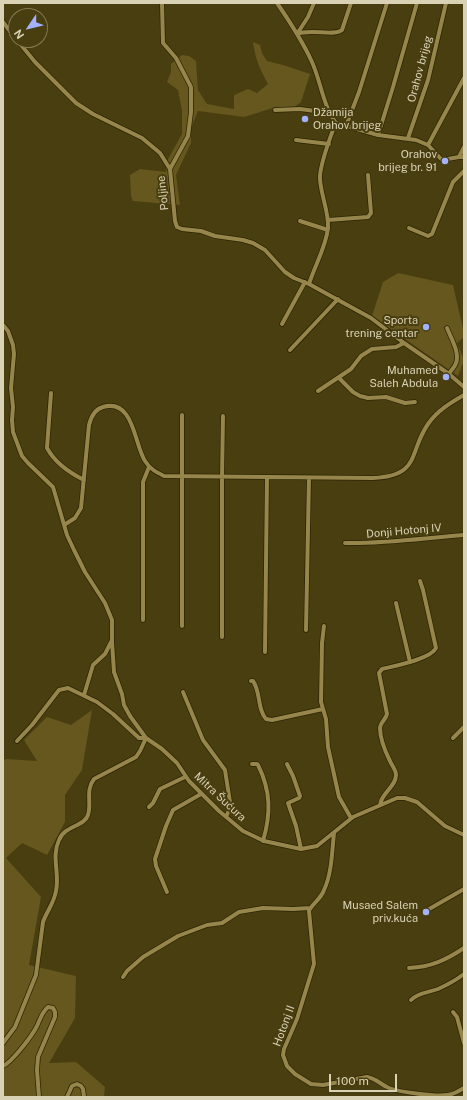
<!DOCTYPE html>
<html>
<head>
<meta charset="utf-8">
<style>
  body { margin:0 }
  #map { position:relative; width:467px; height:1100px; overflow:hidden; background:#493e10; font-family:"Public Sans",sans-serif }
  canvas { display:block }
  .frame { position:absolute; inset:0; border:4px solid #dad2b5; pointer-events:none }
  .north { position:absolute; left:8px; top:8px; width:40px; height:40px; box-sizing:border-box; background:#493e10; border:1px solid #837952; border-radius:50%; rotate:235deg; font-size:11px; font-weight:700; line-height:16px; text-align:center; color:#dad2b5 }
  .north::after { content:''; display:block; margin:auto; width:14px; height:18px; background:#a3b2fd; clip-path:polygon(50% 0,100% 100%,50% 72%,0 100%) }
  .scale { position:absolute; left:329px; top:1074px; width:68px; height:18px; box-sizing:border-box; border:2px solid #dad2b5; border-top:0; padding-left:5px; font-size:12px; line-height:14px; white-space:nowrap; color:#dad2b5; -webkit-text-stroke:3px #493e10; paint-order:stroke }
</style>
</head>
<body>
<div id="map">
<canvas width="467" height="1100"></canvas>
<div class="frame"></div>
<div class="north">N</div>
<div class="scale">100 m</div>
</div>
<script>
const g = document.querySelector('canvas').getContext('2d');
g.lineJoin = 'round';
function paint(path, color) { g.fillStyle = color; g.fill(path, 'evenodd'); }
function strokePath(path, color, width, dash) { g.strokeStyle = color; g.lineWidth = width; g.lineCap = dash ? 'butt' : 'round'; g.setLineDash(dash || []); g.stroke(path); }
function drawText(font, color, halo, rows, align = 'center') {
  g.font = font + ' "Public Sans",sans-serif'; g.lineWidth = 4; g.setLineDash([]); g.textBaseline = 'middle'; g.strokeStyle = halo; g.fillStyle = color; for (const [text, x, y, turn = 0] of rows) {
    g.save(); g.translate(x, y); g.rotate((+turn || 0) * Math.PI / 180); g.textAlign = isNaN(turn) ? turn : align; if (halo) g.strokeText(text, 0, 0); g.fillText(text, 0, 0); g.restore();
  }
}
const green = new Path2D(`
  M 253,42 L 260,45 L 262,53 L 267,61 L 283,65 L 310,74 L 301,102 L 292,109 L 276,107 L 244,117 L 198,111 L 191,128 L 191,143 L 176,175 L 180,205 L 133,201 L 131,196 L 130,175 L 140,169 L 166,172 L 167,161 L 182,134 L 182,111 L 178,90 L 167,82 L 171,72 L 171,64 L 182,55 L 189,56 L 196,61 L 198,90 L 207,104 L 234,109 L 234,95 L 248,89 L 257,93 L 268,84 C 260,70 255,58 253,42 Z
  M 398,273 L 453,285 L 464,333 L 464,337 L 457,343 L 464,360 L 458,376 L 372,316 L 383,282 Z
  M 92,710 L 82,770 L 65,795 L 65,822 L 47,855 L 22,843 L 6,858 L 41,897 L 29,965 L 76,976 L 75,1018 L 49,1063 L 76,1062 L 105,1087 L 104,1097 L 3,1097 L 3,761 L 6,759 L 37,761 L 24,740 L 47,717 L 71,725 Z`);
const minor = new Path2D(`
  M 162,3 L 163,43 L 176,58 L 191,87 L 191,112 L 188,136 L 170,169
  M 277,3 C 290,22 303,42 312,62 C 321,82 323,106 336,123 L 378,135 L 416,140 L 428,145 L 442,160 L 459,157 L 464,157
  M 3,22 L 16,39
  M 297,34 C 311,28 333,37 342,30 L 351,3
  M 297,34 L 308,17 L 314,3
  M 17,40 L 35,62 L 76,103 L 93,114 L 142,138 L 160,153 L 170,169 L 175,221 L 177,227 L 182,229 L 201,231 L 215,236 L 243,240 L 253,243 L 265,250 L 285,272 L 294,278 L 309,284 L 371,318 L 404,343 L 449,374 L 464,387
  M 275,110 L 300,109 L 330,113
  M 346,126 L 359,92 L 387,3
  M 378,135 L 393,87 L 417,3
  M 408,138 L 428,80 L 446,3
  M 296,140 L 329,144
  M 428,145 L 464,78
  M 459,157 L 464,147
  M 328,220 L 368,217 L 371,213 L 368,175
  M 300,221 L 328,230
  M 409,228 L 428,236 L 432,234 L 453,182 L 464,171
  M 309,284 C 315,265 326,247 328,228 C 329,212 321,196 320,179 C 319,168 331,134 336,123
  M 282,324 L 305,282
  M 3,325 L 8,331 L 13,345 L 14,354 L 11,388 L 13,407 L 12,420 L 13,432 L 22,456 L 28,463 L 53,487 L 67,535 L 74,550 L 85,572 L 105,603 L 112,620 L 112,642 L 114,672 L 122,694 L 124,705 L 130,716 L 146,738
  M 447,328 C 451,338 460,353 456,363 C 455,367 451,370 449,374
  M 290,350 L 338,299
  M 339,378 L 353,392 L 360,396 L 368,398 L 386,397 L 405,403 L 415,402
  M 318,391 L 351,369 L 361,356 L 372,349 L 396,347 L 404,343
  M 51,393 L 47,448 C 55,463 70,473 84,480
  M 64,525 L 75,518 L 81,508 L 89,425 C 91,417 95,409 103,407 C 134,398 134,444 145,461 C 150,469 156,472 164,476 L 373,478 C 421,476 408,453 428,424 C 437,411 450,403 464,395
  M 345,543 C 385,544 424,538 464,535
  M 396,603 L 410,662
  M 143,620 L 143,482 L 149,467
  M 182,626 L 182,415
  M 324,626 L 322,643 L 321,702 L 326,719 L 328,747 L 339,797 L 351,818
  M 306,630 L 309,478
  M 222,637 L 222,477 L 223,416
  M 265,652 L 267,477
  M 251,681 L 253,681 C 261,692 257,709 266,719 L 272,720 L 323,709
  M 183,692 L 203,740 L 225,770 L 230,802 L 230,808 L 226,817
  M 84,695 L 93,665 L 105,654 L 111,642
  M 453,738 L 464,727
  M 17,741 L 32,725 L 59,690 L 68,688 L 97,702 L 113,714 L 139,738 L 146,738 L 162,749 L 177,763 L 189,781 L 219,811 L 243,831 L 264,841 L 301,849 L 317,846 L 353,817 L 397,798 L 405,798 L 417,802 L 445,826 L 464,835
  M 252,764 L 257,764 L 258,765 C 271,791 271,814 263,841
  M 287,764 L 293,776 L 300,796 L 299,798 L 288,803 L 296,826 L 301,849
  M 380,805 C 381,793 396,787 396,775 C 396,770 392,766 390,761 C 385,751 380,739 380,728 C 380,723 386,719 387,714 L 379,673 L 382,669 C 394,666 431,659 436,648 L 423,590 L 420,581
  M 149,807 L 153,803 L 160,789 L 185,777
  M 334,833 C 332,851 332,873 324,890 C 321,899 311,905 309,911 L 314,964 L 297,1019 L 284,1049 L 283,1055 L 287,1066 L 295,1074 L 311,1084 L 323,1085 L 367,1077 C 376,1078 381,1085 389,1088 C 399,1092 437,1097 447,1095 C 453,1095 459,1091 464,1088
  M 167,892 L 156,866 L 155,859 L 166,826 L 173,810 L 201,794
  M 424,912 L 464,889
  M 409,968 C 431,967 446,960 464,948
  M 123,977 L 127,971 L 143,957 L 178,936 L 207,925 L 222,923 L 239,912 L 263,908 L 293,909 L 310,908
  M 411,1000 C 417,993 430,992 438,989 C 447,985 456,980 464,974
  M 453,1012 L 457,1017 L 464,1043
  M 3,1043 L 15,1027 L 36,975 L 43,922 C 47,911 54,903 56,891 C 60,874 51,857 59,840 C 65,825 84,827 88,815 C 92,802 85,791 94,779 L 136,757 L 140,751 L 146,738
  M 3,1066 C 12,1062 32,1036 37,1026 C 40,1019 42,1012 48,1007 L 53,1008 L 55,1012 L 55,1017 L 38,1057 L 37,1070 L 39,1097
  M 67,1097 L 72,1086 L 77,1084 L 81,1086 L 83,1089 L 84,1097`);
const markers = [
  [305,119,4,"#a3b2fd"],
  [445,161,4,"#a3b2fd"],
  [426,327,4,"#a3b2fd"],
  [446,377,4,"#a3b2fd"],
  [426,912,4,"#a3b2fd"]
];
const streetNames = [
  ["Orahov brijeg",420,69,-75],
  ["Poljine",163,193,-96],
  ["Donji Hotonj IV",404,531,-5],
  ["Mitra Šućura",220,797,43],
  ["Hotonj II",284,1026,-70]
];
const poiNames = [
  ["Džamija",313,113,"left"],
  ["Orahov brijeg",313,126,"left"],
  ["Orahov",437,155],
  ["brijeg br. 91",437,168],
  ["Sporta",418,321],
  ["trening centar",418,334],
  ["Muhamed",438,371],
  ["Saleh Abdula",438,384],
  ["Musaed Salem",418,906],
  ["priv.kuća",418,919]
];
paint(green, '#65571e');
strokePath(minor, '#2d2505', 5.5);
strokePath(minor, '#96864b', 4);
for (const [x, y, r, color] of markers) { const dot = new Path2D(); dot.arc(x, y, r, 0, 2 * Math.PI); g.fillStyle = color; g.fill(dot); strokePath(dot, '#493e10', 1.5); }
drawText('11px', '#dad2b5', '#493e10', streetNames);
drawText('11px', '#dad2b5', '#493e10', poiNames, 'right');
</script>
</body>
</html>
